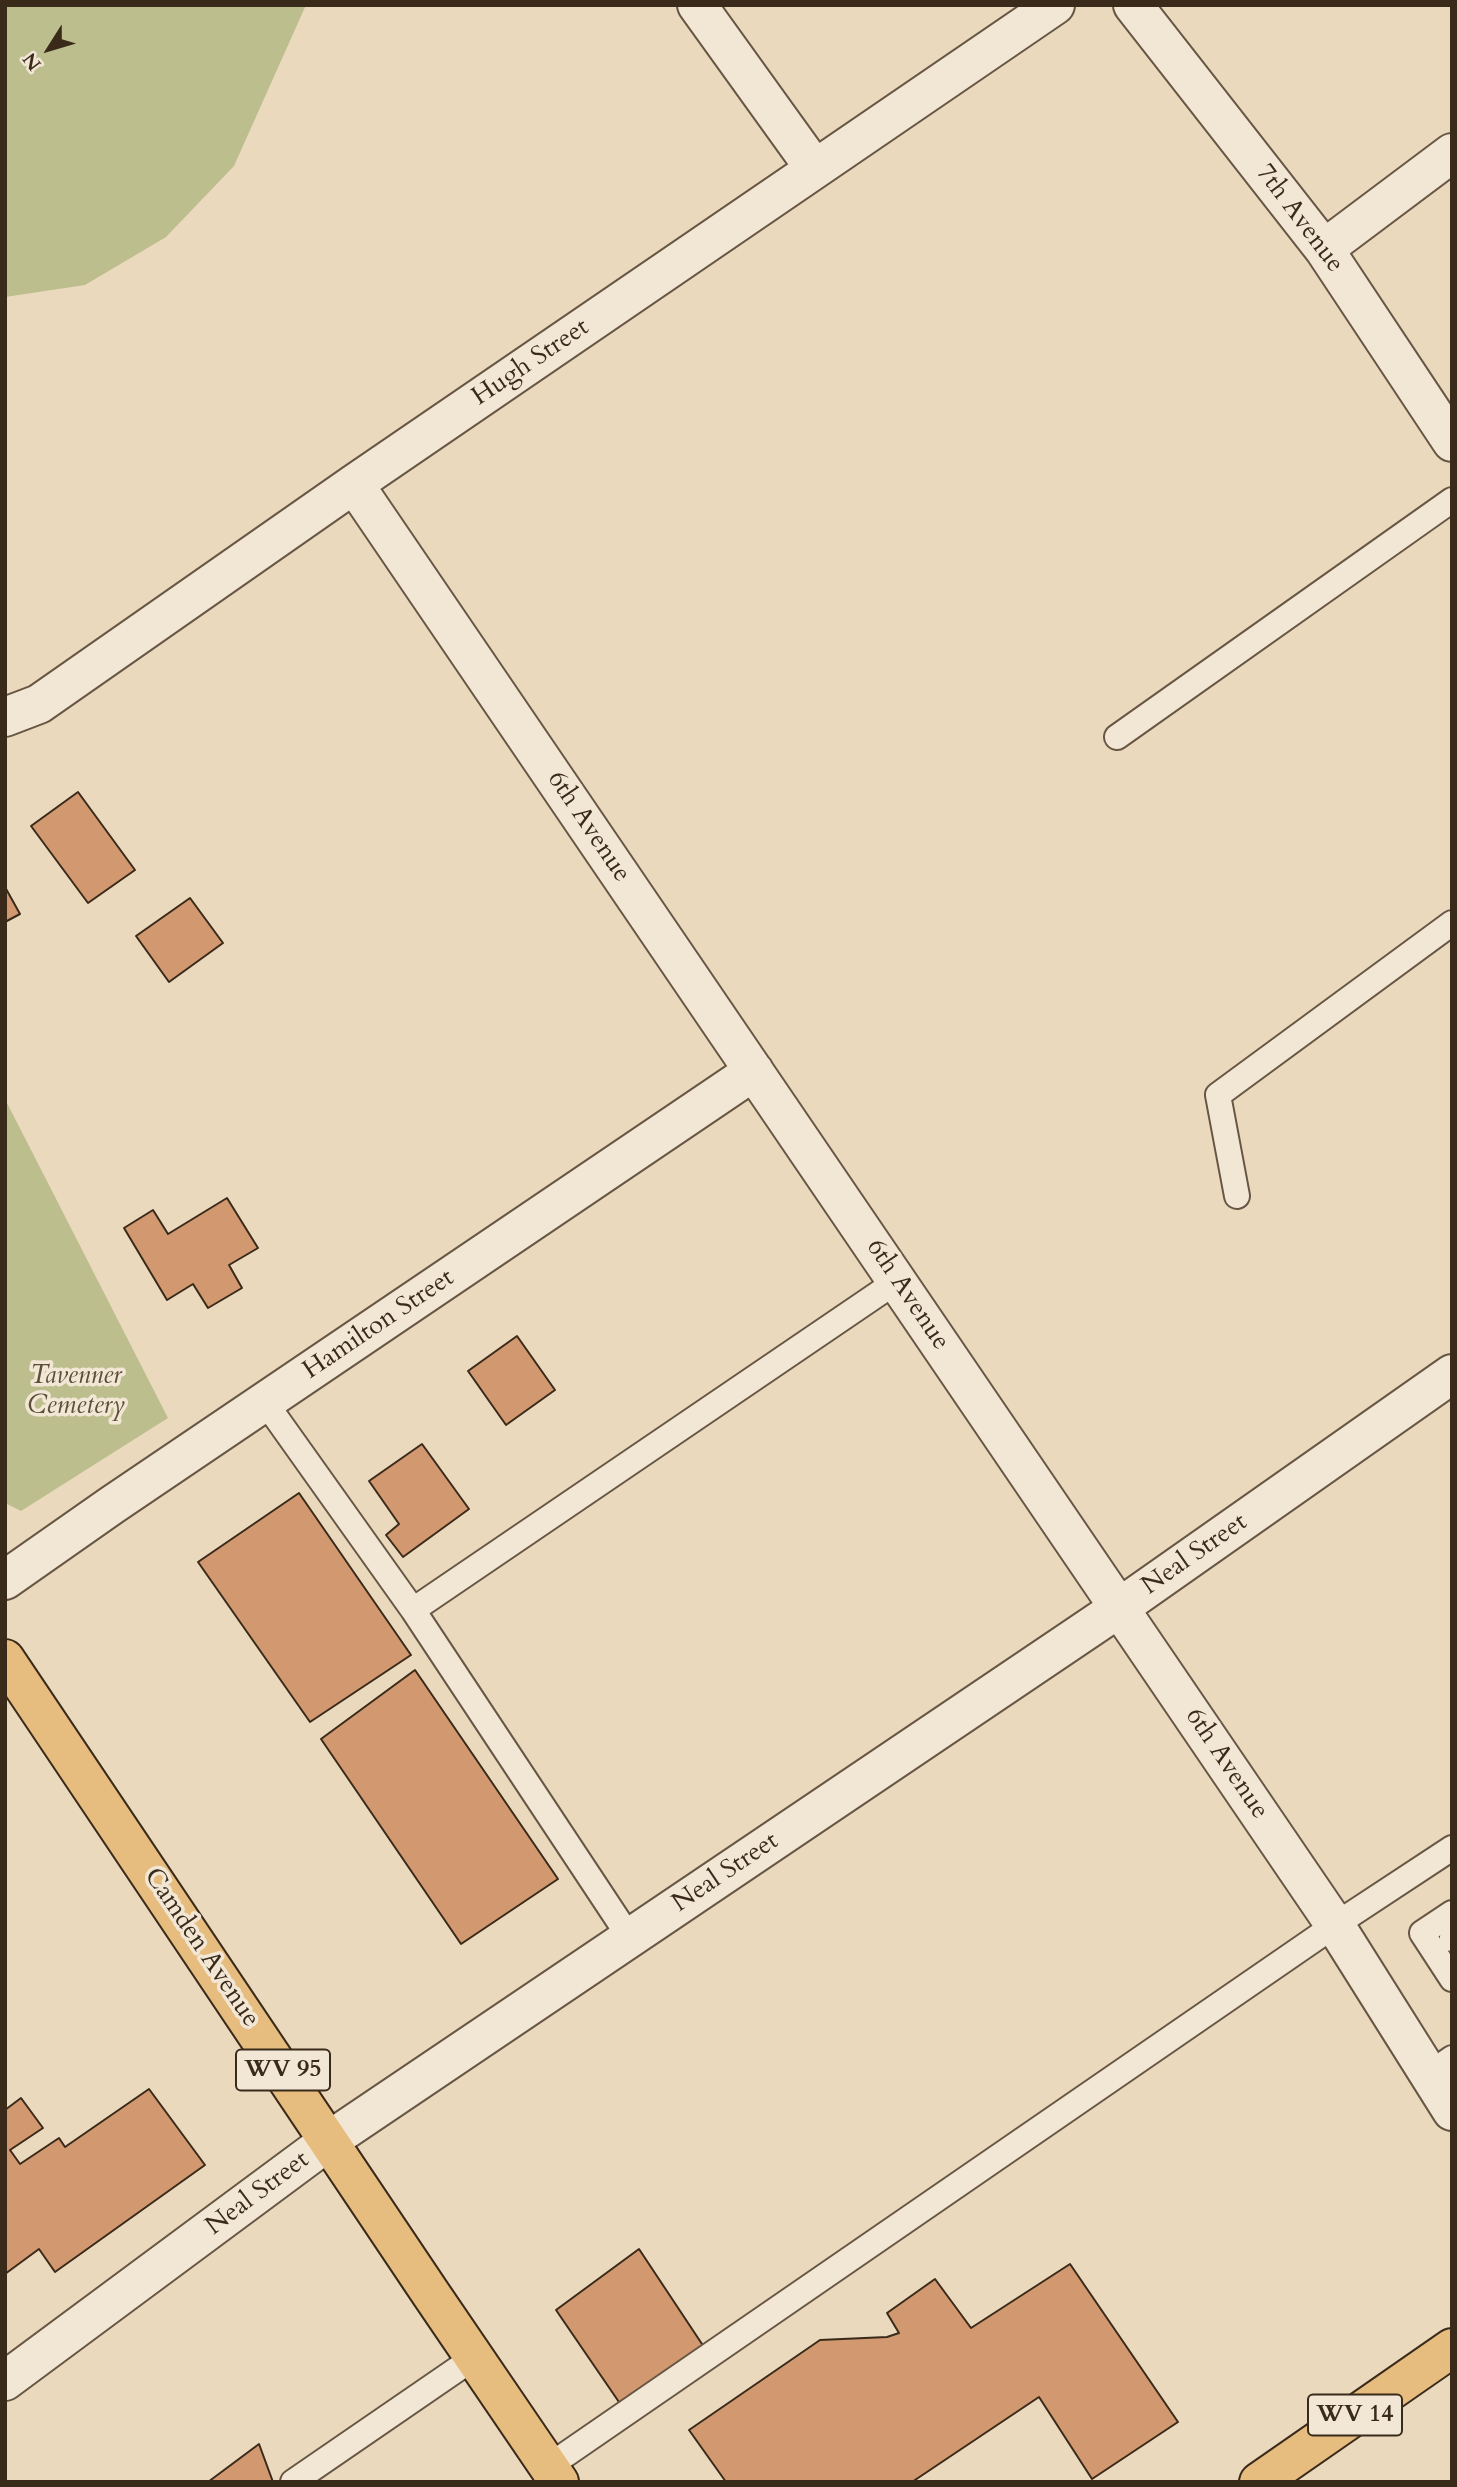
<!DOCTYPE html>
<html>
<head>
<meta charset="utf-8">
<style>
  body { margin:0 }
  #map { position:relative; width:1457px; height:2487px; overflow:hidden; background:#ebd9be; font-family:Cardo,serif }
  canvas { display:block }
  .frame { position:absolute; inset:0; border:7px solid #3a2a1a; pointer-events:none }
  .north { position:absolute; left:14px; top:14px; width:70px; height:70px; -webkit-text-stroke:5px #f2e6d5; paint-order:stroke; rotate:233deg; font-size:19px; font-weight:700; line-height:28px; text-align:center; color:#3a2a1a }
  .north::after { content:''; display:block; margin:auto; width:24px; height:32px; background:#3a2a1a; clip-path:polygon(50% 0,100% 100%,50% 72%,0 100%) }
</style>
</head>
<body>
<div id="map">
<canvas width="1457" height="2487"></canvas>
<div class="frame"></div>
<div class="north">N</div>
</div>
<script>
const g = document.querySelector('canvas').getContext('2d');
g.lineJoin = 'round';
function paint(path, color) { g.fillStyle = color; g.fill(path, 'evenodd'); }
function strokePath(path, color, width, dash) { g.strokeStyle = color; g.lineWidth = width; g.lineCap = dash ? 'butt' : 'round'; g.setLineDash(dash || []); g.stroke(path); }
function drawText(font, color, halo, rows, align = 'center') {
  g.font = font + ' Cardo,serif'; g.lineWidth = 7; g.setLineDash([]); g.textBaseline = 'middle'; g.strokeStyle = halo; g.fillStyle = color; for (const [text, x, y, turn = 0] of rows) {
    g.save(); g.translate(x, y); g.rotate((+turn || 0) * Math.PI / 180); g.textAlign = isNaN(turn) ? turn : align; if (halo) g.strokeText(text, 0, 0); g.fillText(text, 0, 0); g.restore();
  }
}
const green = new Path2D(`
  M 5,5 L 306,5 L 234,166 L 166,237 L 85,285 L 5,297 Z
  M 5,1099 L 168,1418 L 21,1511 L 5,1503 Z`);
const building = new Path2D(`
  M 78,792 L 135,870 L 88,903 L 31,826 Z
  M 5,887 L 20,914 L 5,922 Z
  M 190,898 L 223,943 L 169,982 L 136,936 Z
  M 227,1198 L 258,1248 L 229,1265 L 242,1288 L 208,1308 L 193,1284 L 167,1300 L 124,1228 L 153,1210 L 168,1234 Z
  M 517,1336 L 555,1390 L 506,1425 L 468,1371 Z
  M 422,1444 L 469,1509 L 403,1557 L 386,1535 L 399,1524 L 369,1481 Z
  M 299,1493 L 411,1655 L 310,1722 L 198,1562 Z
  M 415,1670 L 558,1879 L 461,1944 L 321,1739 Z
  M 149,2089 L 205,2165 L 55,2272 L 39,2249 L 5,2274 L 5,2110 L 21,2098 L 43,2128 L 10,2150 L 20,2164 L 59,2138 L 65,2147 Z
  M 639,2249 L 704,2347 L 621,2405 L 556,2310 Z
  M 1070,2264 L 1178,2422 L 1092,2479 L 1039,2397 L 912,2482 L 726,2482 L 689,2430 L 820,2340 L 887,2337 L 899,2333 L 887,2313 L 935,2279 L 971,2328 Z
  M 259,2444 L 273,2482 L 208,2482 Z`);
const service = new Path2D(`
  M 1117,737 L 1452,500
  M 1237,1196 L 1218,1095 L 1452,923
  M 265,1402 L 413,1610 L 630,1938
  M 413,1610 L 897,1281
  M 1452,1913 L 1422,1933 L 1452,1979
  M 1452,1938 L 1452,1939
  M 1429,2074 L 1452,2058
  M 549,2466 L 1335,1925 L 1452,1848
  M 293,2482 L 475,2357`);
const minor = new Path2D(`
  M 697,5 L 815,169
  M 1133,5 L 1324,249 L 1452,442
  M 1324,249 L 1452,153
  M 354,484 L 1335,1925 L 1452,2111
  M 5,717 L 39,704 L 354,484 L 1055,5
  M 5,1580 L 112,1505 L 754,1071
  M 5,2381 L 330,2140 L 1119,1608 L 1452,1374`);
const primary = new Path2D(`
  M 5,1659 L 431,2294 L 559,2482
  M 1259,2482 L 1452,2348`);
const shields = [
  [283,2070,94],
  [1355,2415,94]
];
const shieldNames = [
  ["WV 95",283,2070],
  ["WV 14",1355,2415]
];
const streetNames = [
  ["7th Avenue",1299,219,53],
  ["Hugh Street",531,363,-34],
  ["6th Avenue",588,827,56],
  ["6th Avenue",907,1295,56],
  ["Hamilton Street",379,1325,-34],
  ["Neal Street",1195,1555,-35],
  ["6th Avenue",1226,1764,56],
  ["Neal Street",726,1873,-34],
  ["Camden Avenue",201,1948,56],
  ["Neal Street",258,2194,-37]
];
const parkNames = [
  ["Tavenner",76,1377],
  ["Cemetery",76,1407]
];
paint(green, '#bdbe8e');
paint(building, '#d29870');
strokePath(building, '#3a2a1a', 2);
strokePath(service, '#665643', 28);
strokePath(minor, '#665643', 42);
strokePath(primary, '#3a2a1a', 42);
strokePath(service, '#f2e6d5', 24);
strokePath(minor, '#f2e6d5', 38);
strokePath(primary, '#e6bc7f', 38);
for (const [x, y, w] of shields) { const box = new Path2D(); box.roundRect(x - w / 2, y - 20.5, w, 41, 5); g.fillStyle = '#f2e6d5'; g.fill(box); strokePath(box, '#3a2a1a', 2); }
drawText('bold 24px', '#3a2a1a', null, shieldNames);
drawText('26px', '#3a2a1a', '#f2e6d5', streetNames);
drawText('italic 26px', '#5b4f37', '#f2e6d5', parkNames);
</script>
</body>
</html>
